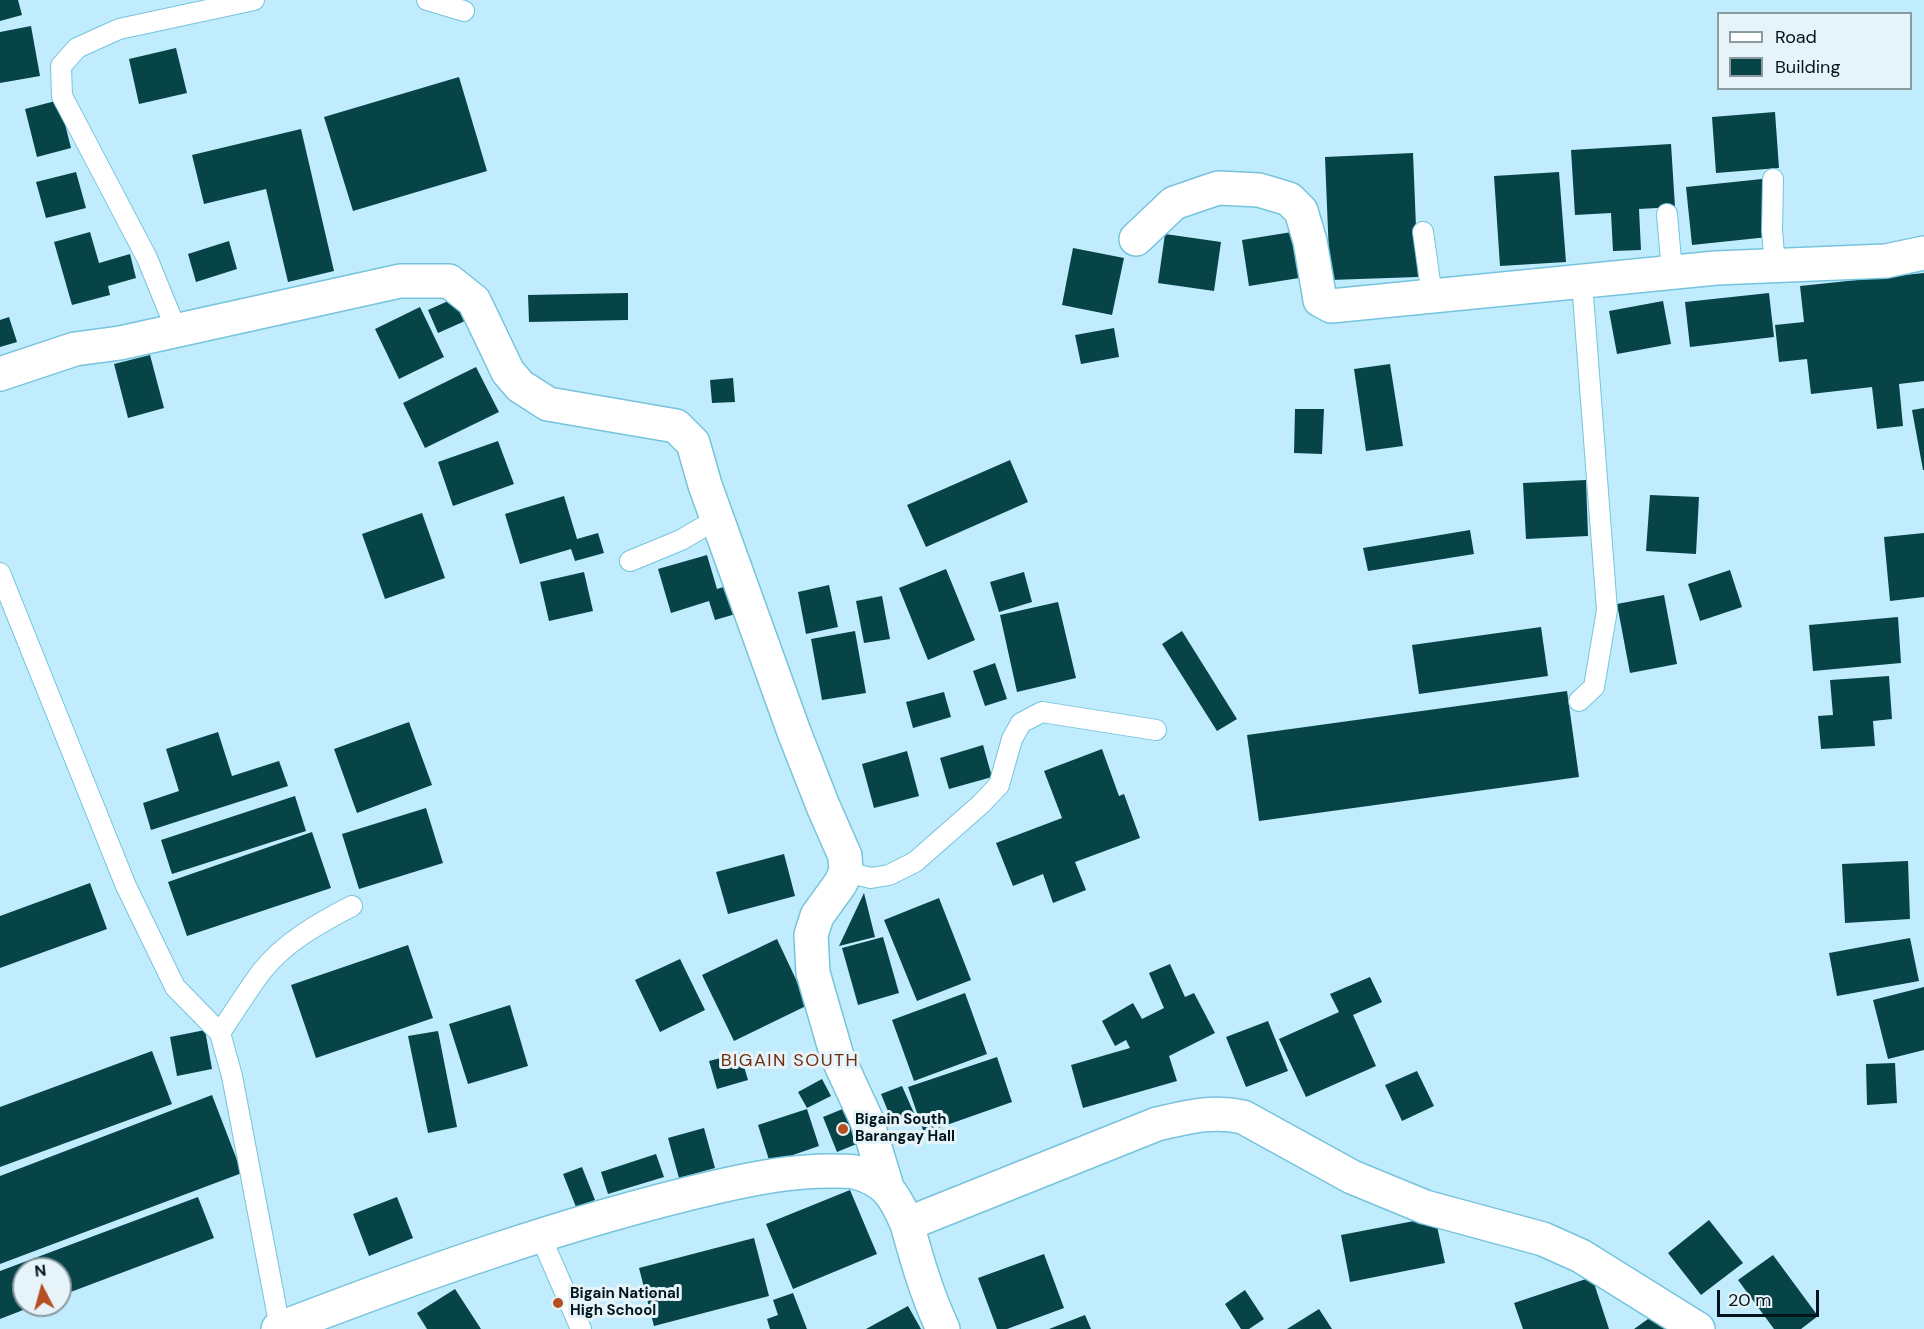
<!DOCTYPE html>
<html>
<head>
<meta charset="utf-8">
<style>
  body { margin:0 }
  #map { position:relative; width:1924px; height:1329px; overflow:hidden; background:#c0ecfd; font-family:"DM Sans",sans-serif }
  canvas { display:block }
  .legend { position:absolute; left:1717px; top:12px; width:195px; height:78px; box-sizing:border-box; background:#e6f4f9; border:2px solid #8a9aa1; margin:0; padding:8px 10px; list-style:none; font-size:18px; color:#00141c }
  .legend li { display:flex; align-items:center; gap:12px; height:30px }
  .legend b { width:30px; border:2px solid #8a9aa1 }
  .north { position:absolute; left:12px; top:1257px; width:60px; height:60px; box-sizing:border-box; background:#e6f4f9; border:2px solid #8a9aa1; border-radius:50%; rotate:354deg; font-size:16px; font-weight:700; line-height:24px; text-align:center; color:#00141c }
  .north::after { content:''; display:block; margin:auto; width:21px; height:27px; background:#b65022; clip-path:polygon(50% 0,100% 100%,50% 72%,0 100%) }
  .scale { position:absolute; left:1717px; top:1290px; width:102px; height:27px; box-sizing:border-box; border:3px solid #00141c; border-top:0; padding-left:8px; font-size:18px; line-height:21px; white-space:nowrap; color:#00141c; -webkit-text-stroke:4px #e6f4f9; paint-order:stroke }
</style>
</head>
<body>
<div id="map">
<canvas width="1924" height="1329"></canvas>
<ul class="legend">
<li><b style="height:8px;background:#fff"></b>Road</li>
<li><b style="height:16px;background:#074448"></b>Building</li>
</ul>
<div class="north">N</div>
<div class="scale">20 m</div>
</div>
<script>
const g = document.querySelector('canvas').getContext('2d');
g.lineJoin = 'round';
function paint(path, color) { g.fillStyle = color; g.fill(path, 'evenodd'); }
function strokePath(path, color, width, dash) { g.strokeStyle = color; g.lineWidth = width; g.lineCap = dash ? 'butt' : 'round'; g.setLineDash(dash || []); g.stroke(path); }
function drawText(font, color, halo, rows, align = 'center') {
  g.font = font + ' "DM Sans",sans-serif'; g.lineWidth = 6; g.setLineDash([]); g.textBaseline = 'middle'; g.strokeStyle = halo; g.fillStyle = color; for (const [text, x, y, turn = 0] of rows) {
    g.save(); g.translate(x, y); g.rotate((+turn || 0) * Math.PI / 180); g.textAlign = isNaN(turn) ? turn : align; if (halo) g.strokeText(text, 0, 0); g.fillText(text, 0, 0); g.restore();
  }
}
const building = new Path2D(`
  M 0,0 L 18,0 L 22,15 L 0,21 Z
  M 31,26 L 40,76 L 0,83 L 0,32 Z
  M 176,48 L 187,93 L 139,104 L 129,59 Z
  M 459,77 L 487,171 L 353,211 L 324,117 Z
  M 59,100 L 71,148 L 37,157 L 25,109 Z
  M 1775,112 L 1779,168 L 1716,173 L 1712,117 Z
  M 301,129 L 334,271 L 288,282 L 266,189 L 204,204 L 192,155 Z
  M 1671,144 L 1675,207 L 1639,209 L 1641,250 L 1613,251 L 1611,213 L 1575,215 L 1571,150 Z
  M 1413,153 L 1418,277 L 1330,280 L 1325,157 Z
  M 76,172 L 86,208 L 46,218 L 36,182 Z
  M 1559,172 L 1566,262 L 1500,266 L 1494,176 Z
  M 1762,179 L 1768,237 L 1692,245 L 1686,187 Z
  M 90,232 L 99,263 L 130,254 L 136,278 L 108,286 L 110,295 L 72,305 L 54,242 Z
  M 1292,232 L 1299,278 L 1249,286 L 1242,240 Z
  M 1165,234 L 1221,242 L 1214,291 L 1158,283 Z
  M 229,241 L 237,269 L 196,282 L 188,254 Z
  M 1073,248 L 1124,258 L 1112,315 L 1062,305 Z
  M 1924,273 L 1924,381 L 1899,384 L 1903,426 L 1877,429 L 1872,387 L 1811,394 L 1807,359 L 1779,362 L 1775,325 L 1804,322 L 1800,286 Z
  M 628,293 L 628,320 L 529,322 L 528,295 Z
  M 1769,293 L 1774,337 L 1690,347 L 1685,302 Z
  M 455,298 L 465,321 L 438,333 L 428,310 Z
  M 1663,301 L 1671,344 L 1617,354 L 1609,311 Z
  M 420,307 L 444,357 L 399,379 L 375,329 Z
  M 9,317 L 17,342 L 0,347 L 0,320 Z
  M 1114,328 L 1119,357 L 1081,364 L 1075,335 Z
  M 150,355 L 164,408 L 128,418 L 114,364 Z
  M 1390,364 L 1403,446 L 1366,451 L 1354,369 Z
  M 476,367 L 499,412 L 425,448 L 403,403 Z
  M 733,378 L 735,402 L 712,403 L 710,380 Z
  M 1924,408 L 1924,470 L 1923,470 L 1912,410 Z
  M 1295,409 L 1324,409 L 1322,454 L 1294,453 Z
  M 498,441 L 514,484 L 453,506 L 438,462 Z
  M 1010,460 L 1028,502 L 926,547 L 907,505 Z
  M 1586,480 L 1588,536 L 1526,539 L 1523,483 Z
  M 1650,495 L 1699,497 L 1696,554 L 1646,551 Z
  M 564,496 L 577,539 L 598,533 L 604,553 L 575,561 L 571,549 L 520,564 L 505,514 Z
  M 422,513 L 445,578 L 385,599 L 362,534 Z
  M 1470,530 L 1474,554 L 1368,571 L 1363,548 Z
  M 1924,533 L 1924,597 L 1890,601 L 1884,537 Z
  M 707,555 L 717,589 L 730,585 L 739,613 L 715,620 L 709,601 L 671,613 L 658,569 Z
  M 946,569 L 975,640 L 928,660 L 899,588 Z
  M 1730,570 L 1742,607 L 1700,621 L 1688,584 Z
  M 584,572 L 593,611 L 549,621 L 540,582 Z
  M 1024,572 L 1032,602 L 999,612 L 990,582 Z
  M 829,585 L 838,627 L 806,634 L 798,592 Z
  M 1664,595 L 1677,664 L 1630,673 L 1617,604 Z
  M 882,596 L 890,639 L 864,643 L 856,601 Z
  M 1058,602 L 1076,678 L 1017,692 L 1000,615 Z
  M 1898,617 L 1901,663 L 1813,671 L 1809,625 Z
  M 1541,627 L 1548,676 L 1419,694 L 1412,645 Z
  M 855,631 L 866,693 L 822,700 L 811,639 Z
  M 1182,631 L 1237,719 L 1217,731 L 1162,644 Z
  M 995,663 L 1007,699 L 985,706 L 973,671 Z
  M 1889,676 L 1892,719 L 1873,721 L 1875,746 L 1821,749 L 1818,716 L 1833,715 L 1830,680 Z
  M 1567,691 L 1579,777 L 1259,821 L 1247,735 Z
  M 944,692 L 951,717 L 913,728 L 906,702 Z
  M 409,722 L 432,785 L 357,813 L 334,749 Z
  M 218,732 L 232,776 L 279,761 L 288,786 L 151,830 L 143,803 L 179,791 L 166,749 Z
  M 983,745 L 992,777 L 949,789 L 940,758 Z
  M 1102,749 L 1119,796 L 1124,794 L 1140,838 L 1075,862 L 1086,890 L 1053,903 L 1043,874 L 1013,886 L 996,843 L 1062,818 L 1044,771 Z
  M 907,751 L 919,796 L 874,808 L 862,764 Z
  M 295,796 L 306,831 L 172,874 L 161,840 Z
  M 426,808 L 443,863 L 359,889 L 342,834 Z
  M 312,832 L 331,888 L 187,936 L 168,882 Z
  M 784,854 L 795,896 L 728,914 L 716,872 Z
  M 1908,861 L 1910,919 L 1845,923 L 1842,864 Z
  M 90,883 L 107,929 L 0,968 L 0,916 Z
  M 864,893 L 875,937 L 839,946 Z
  M 939,898 L 971,980 L 917,1001 L 884,920 Z
  M 883,937 L 899,993 L 858,1005 L 842,948 Z
  M 1910,938 L 1919,981 L 1837,996 L 1829,953 Z
  M 777,939 L 808,1005 L 734,1041 L 702,975 Z
  M 408,945 L 433,1018 L 316,1058 L 291,985 Z
  M 680,959 L 705,1010 L 660,1032 L 635,980 Z
  M 1170,964 L 1185,997 L 1194,993 L 1215,1033 L 1169,1056 L 1177,1081 L 1083,1108 L 1071,1065 L 1130,1048 L 1126,1040 L 1115,1046 L 1102,1021 L 1133,1003 L 1142,1019 L 1164,1008 L 1149,973 Z
  M 1370,977 L 1382,1002 L 1353,1015 L 1376,1066 L 1306,1097 L 1279,1039 L 1339,1012 L 1330,994 Z
  M 1924,987 L 1924,1050 L 1888,1059 L 1873,1000 Z
  M 965,993 L 987,1054 L 914,1081 L 892,1020 Z
  M 510,1005 L 528,1066 L 468,1084 L 449,1024 Z
  M 1268,1021 L 1288,1071 L 1246,1087 L 1226,1037 Z
  M 205,1030 L 212,1069 L 177,1076 L 170,1037 Z
  M 438,1031 L 457,1127 L 428,1133 L 408,1036 Z
  M 152,1051 L 172,1104 L 0,1167 L 0,1107 Z
  M 740,1053 L 748,1080 L 717,1089 L 709,1061 Z
  M 997,1057 L 1012,1102 L 924,1133 L 908,1087 Z
  M 1895,1063 L 1897,1103 L 1867,1105 L 1866,1064 Z
  M 1417,1071 L 1434,1106 L 1402,1121 L 1385,1085 Z
  M 822,1079 L 831,1096 L 807,1108 L 798,1092 Z
  M 902,1086 L 914,1113 L 892,1121 L 881,1094 Z
  M 212,1095 L 242,1173 L 0,1264 L 0,1176 Z
  M 850,1106 L 864,1141 L 837,1152 L 823,1117 Z
  M 807,1109 L 819,1146 L 770,1163 L 758,1125 Z
  M 704,1128 L 715,1168 L 679,1178 L 668,1138 Z
  M 656,1154 L 664,1177 L 608,1194 L 601,1172 Z
  M 582,1167 L 595,1200 L 576,1207 L 563,1174 Z
  M 850,1190 L 877,1254 L 793,1289 L 766,1224 Z
  M 198,1197 L 214,1238 L 60,1296 L 60,1269 L 24,1269 L 24,1305 L 36,1305 L 0,1319 L 0,1271 Z
  M 397,1197 L 413,1238 L 369,1256 L 353,1214 Z
  M 1435,1217 L 1445,1263 L 1350,1282 L 1341,1235 Z
  M 1709,1220 L 1743,1263 L 1701,1295 L 1668,1253 Z
  M 754,1238 L 769,1296 L 654,1326 L 639,1268 Z
  M 1044,1254 L 1064,1308 L 1007,1329 L 997,1329 L 978,1278 Z
  M 1773,1255 L 1818,1316 L 1801,1329 L 1774,1329 L 1738,1280 Z
  M 1592,1277 L 1609,1329 L 1523,1329 L 1514,1303 Z
  M 455,1289 L 481,1329 L 427,1329 L 417,1313 Z
  M 1245,1290 L 1264,1319 L 1249,1329 L 1241,1329 L 1225,1304 Z
  M 793,1293 L 807,1329 L 770,1329 L 767,1319 L 778,1315 L 773,1300 Z
  M 908,1306 L 921,1329 L 866,1329 Z
  M 1319,1309 L 1332,1329 L 1287,1329 Z
  M 1655,1314 L 1666,1329 L 1634,1329 Z
  M 1085,1315 L 1091,1329 L 1049,1329 Z`);
const service = new Path2D(`
  M 427,0 L 464,11
  M 1773,179 L 1772,231 L 1775,265
  M 1667,214 L 1672,272
  M 1423,232 L 1432,296
  M 176,329 L 147,258 L 62,96 L 61,66 L 77,48 L 119,29 L 254,0
  M 630,561 L 681,540 L 717,519
  M 0,573 L 126,886 L 175,987 L 220,1033 L 232,1076 L 280,1328
  M 1579,701 L 1594,687 L 1607,610 L 1582,282
  M 846,872 L 871,878 L 889,875 L 915,862 L 981,804 L 999,785 L 1012,739 L 1021,723 L 1042,712 L 1156,730
  M 220,1033 C 234,1012 247,991 262,971 C 285,942 319,923 352,906
  M 540,1235 L 581,1329`);
const minor = new Path2D(`
  M 1136,239 L 1174,203 L 1218,188 L 1259,190 L 1289,199 L 1301,211 L 1310,241 L 1320,300 L 1331,306 L 1716,268 L 1886,261 L 1924,253
  M 0,374 L 75,349 L 120,343 L 400,281 L 449,281 L 474,301 L 508,372 L 520,386 L 548,404 L 676,426 L 693,443 L 705,485 L 794,732 L 823,806 L 845,856 L 846,872 L 840,884 L 817,916 L 811,935 L 813,973 L 837,1056 L 867,1121 L 887,1187`);
const tertiary = new Path2D(`
  M 907,1224 C 917,1260 927,1295 943,1329
  M 278,1329 C 421,1274 566,1222 716,1187 C 755,1178 796,1170 837,1171 C 843,1171 850,1171 855,1172 C 887,1181 895,1196 907,1224 L 1157,1124 C 1188,1117 1212,1110 1243,1117 L 1352,1177 L 1425,1207 L 1543,1239 L 1581,1256 L 1698,1329`);
const markers = [
  [843,1129,6,"#b65022"],
  [558,1303,6,"#b65022"]
];
const poiNames = [
  ["Bigain South",855,1120],
  ["Barangay Hall",855,1137],
  ["Bigain National",570,1294],
  ["High School",570,1311]
];
const quarterNames = [
  ["BIGAIN SOUTH",790,1061]
];
paint(building, '#074448');
strokePath(service, '#76c3dd', 22);
strokePath(minor, '#76c3dd', 36);
strokePath(tertiary, '#76c3dd', 36);
strokePath(service, '#fff', 20);
strokePath(minor, '#fff', 33);
strokePath(tertiary, '#fff', 33);
for (const [x, y, r, color] of markers) { const dot = new Path2D(); dot.arc(x, y, r, 0, 2 * Math.PI); g.fillStyle = color; g.fill(dot); strokePath(dot, '#e6f4f9', 2); }
drawText('bold 15px', '#00141c', '#e6f4f9', poiNames, 'left');
g.letterSpacing = '1.5px';
drawText('18px', '#6e2d10', '#e6f4f9', quarterNames);
g.letterSpacing = '0px';
</script>
</body>
</html>
